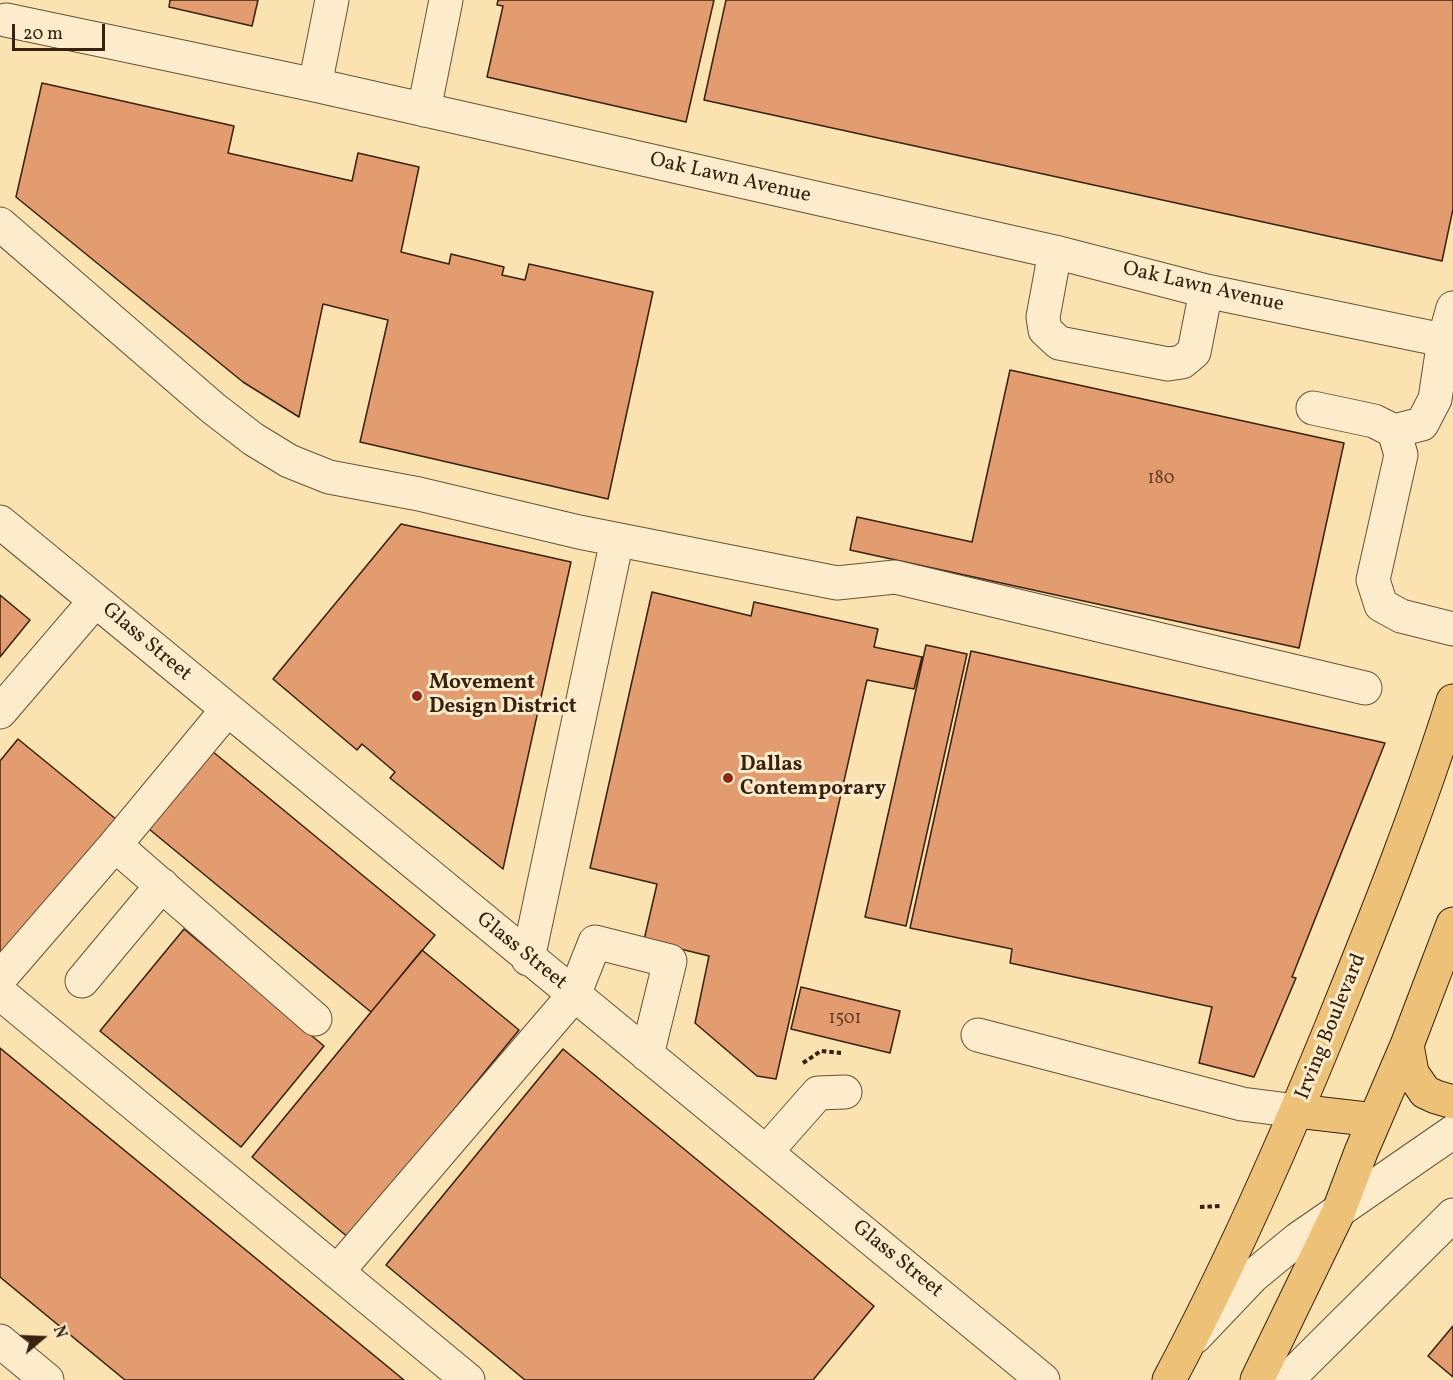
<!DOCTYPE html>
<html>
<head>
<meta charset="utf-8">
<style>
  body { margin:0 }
  #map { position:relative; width:1453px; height:1380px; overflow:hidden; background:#fae2b1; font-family:Vollkorn,serif }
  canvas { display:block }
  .north { position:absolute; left:12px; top:1308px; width:60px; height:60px; -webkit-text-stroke:4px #fceccc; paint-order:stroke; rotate:71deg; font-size:16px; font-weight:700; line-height:24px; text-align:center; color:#38210e }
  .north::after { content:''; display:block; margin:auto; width:21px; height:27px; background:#38210e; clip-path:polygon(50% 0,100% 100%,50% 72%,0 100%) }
  .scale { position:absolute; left:12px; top:24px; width:93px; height:27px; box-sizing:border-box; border:3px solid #38210e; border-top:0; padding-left:8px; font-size:18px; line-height:21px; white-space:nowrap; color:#38210e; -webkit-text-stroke:4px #fceccc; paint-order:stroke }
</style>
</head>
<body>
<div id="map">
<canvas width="1453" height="1380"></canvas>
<div class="north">N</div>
<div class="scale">20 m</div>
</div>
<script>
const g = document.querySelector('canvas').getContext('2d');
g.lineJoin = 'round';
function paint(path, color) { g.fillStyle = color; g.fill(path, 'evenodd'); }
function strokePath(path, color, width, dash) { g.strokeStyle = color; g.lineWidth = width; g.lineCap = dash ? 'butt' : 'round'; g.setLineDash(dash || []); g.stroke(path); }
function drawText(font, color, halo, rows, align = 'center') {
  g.font = font + ' Vollkorn,serif'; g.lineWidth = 6; g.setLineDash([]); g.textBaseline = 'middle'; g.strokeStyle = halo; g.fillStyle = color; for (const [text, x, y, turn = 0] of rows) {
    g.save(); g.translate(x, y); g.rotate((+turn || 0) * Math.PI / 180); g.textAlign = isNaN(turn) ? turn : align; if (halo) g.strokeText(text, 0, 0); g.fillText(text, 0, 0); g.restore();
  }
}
const building = new Path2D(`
  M 170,0 L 258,0 L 252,26 L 169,7 Z
  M 498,0 L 714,0 L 686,122 L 487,77 L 503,6 L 497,5 Z
  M 726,0 L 1453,0 L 1453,209 L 1442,261 L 704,100 Z
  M 42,83 L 234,126 L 228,153 L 352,181 L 358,153 L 419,167 L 401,252 L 449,264 L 451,254 L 504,267 L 502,275 L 525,280 L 529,264 L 653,292 L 608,499 L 360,442 L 388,320 L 323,304 L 299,417 L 243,382 L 16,197 Z
  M 1010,370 L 1344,443 L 1299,648 L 850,550 L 857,517 L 972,542 Z
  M 401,524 L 571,562 L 503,869 L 390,778 L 395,772 L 362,744 L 357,750 L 273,679 Z
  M 652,592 L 751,616 L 754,602 L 878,629 L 874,647 L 922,657 L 914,689 L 867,680 L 776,1079 L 757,1076 L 695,1023 L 709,956 L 644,940 L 657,884 L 590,868 Z
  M 0,595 L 30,620 L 0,657 Z
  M 926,645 L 967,654 L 906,926 L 865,917 Z
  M 971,651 L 1385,743 L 1292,977 L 1296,978 L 1254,1077 L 1199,1063 L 1212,1007 L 1010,963 L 1012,949 L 910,928 Z
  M 18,739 L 117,820 L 6,956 L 0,952 L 0,761 Z
  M 212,751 L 435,935 L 371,1012 L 149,829 Z
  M 184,929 L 324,1046 L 241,1147 L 100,1031 Z
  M 422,950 L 519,1030 L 349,1238 L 252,1157 Z
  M 801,987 L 900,1011 L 890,1053 L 791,1029 Z
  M 0,1048 L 404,1380 L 125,1380 L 0,1277 Z
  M 563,1049 L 874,1306 L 813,1380 L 525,1380 L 386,1265 Z
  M 1453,1326 L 1453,1377 L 1428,1356 Z`);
const path = new Path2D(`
  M 803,1063 L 821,1051 L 841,1053
  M 1200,1207 L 1220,1206`);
const minor = new Path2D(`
  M 6,20 L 315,85 L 1055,252 L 1206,291 L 1453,342
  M 315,85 L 332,0
  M 424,110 L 446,0
  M 0,224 L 213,408 L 253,439 L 289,461 L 329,477 L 419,494 L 579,532 L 837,583 L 895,577 L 1365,688
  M 1055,252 L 1043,317 L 1045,330 L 1059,343 L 1168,364 L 1182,362 L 1194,352 L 1206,291
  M 1313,408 L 1374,421 L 1394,431 L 1401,455 L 1373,580 L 1381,605 L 1401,616 L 1453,629
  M 1394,431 L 1422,424 L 1435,399 L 1444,340 L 1453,308
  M 0,522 C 346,809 695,1094 1043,1380
  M 0,712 L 95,601
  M 115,845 L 315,1019
  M 528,959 L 617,540
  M 0,978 L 115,845 L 227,710
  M 82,981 L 162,885
  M 0,993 L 468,1380
  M 978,1035 L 1242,1104 L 1297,1111
  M 766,1152 L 818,1093 L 845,1092
  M 337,1272 L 574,995 L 595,942 L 670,961 L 647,1055
  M 1195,1337 L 1253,1276 L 1298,1239 L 1453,1132
  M 0,1341 L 47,1380
  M 1287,1380 L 1453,1215`);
const major = new Path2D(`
  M 1407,1045 L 1412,1073 L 1425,1092 L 1436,1097 L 1453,1102
  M 1297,1111 L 1375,1120
  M 1169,1380 C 1233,1260 1288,1134 1339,1008 C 1380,907 1420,806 1453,701
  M 1257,1380 L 1338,1213 L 1361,1152 L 1407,1045 L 1453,924`);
const markers = [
  [417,696,6,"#8f2418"],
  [728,778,6,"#8f2418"]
];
const numberNames = [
  ["180",1161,480],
  ["1501",845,1020]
];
const streetNames = [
  ["Oak Lawn Avenue",730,179,13],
  ["Oak Lawn Avenue",1203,288,13],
  ["Glass Street",146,643,40],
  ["Glass Street",521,952,39],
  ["Irving Boulevard",1332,1027,-68],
  ["Glass Street",897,1260,39]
];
const poiNames = [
  ["Movement",429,684],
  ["Design District",429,708],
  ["Dallas",740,766],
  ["Contemporary",740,790]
];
paint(building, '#e29c70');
strokePath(building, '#38210e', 1.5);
strokePath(minor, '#685137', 35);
strokePath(major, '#38210e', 35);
strokePath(path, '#38210e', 4, [4.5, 3]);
strokePath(minor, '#fceccc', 33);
strokePath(major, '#edc178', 33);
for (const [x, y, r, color] of markers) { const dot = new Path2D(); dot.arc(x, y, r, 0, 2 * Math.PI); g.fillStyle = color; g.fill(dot); strokePath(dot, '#fceccc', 2); }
drawText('18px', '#624026', null, numberNames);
drawText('21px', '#38210e', '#fceccc', streetNames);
drawText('bold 21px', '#38210e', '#fceccc', poiNames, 'left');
</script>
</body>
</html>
